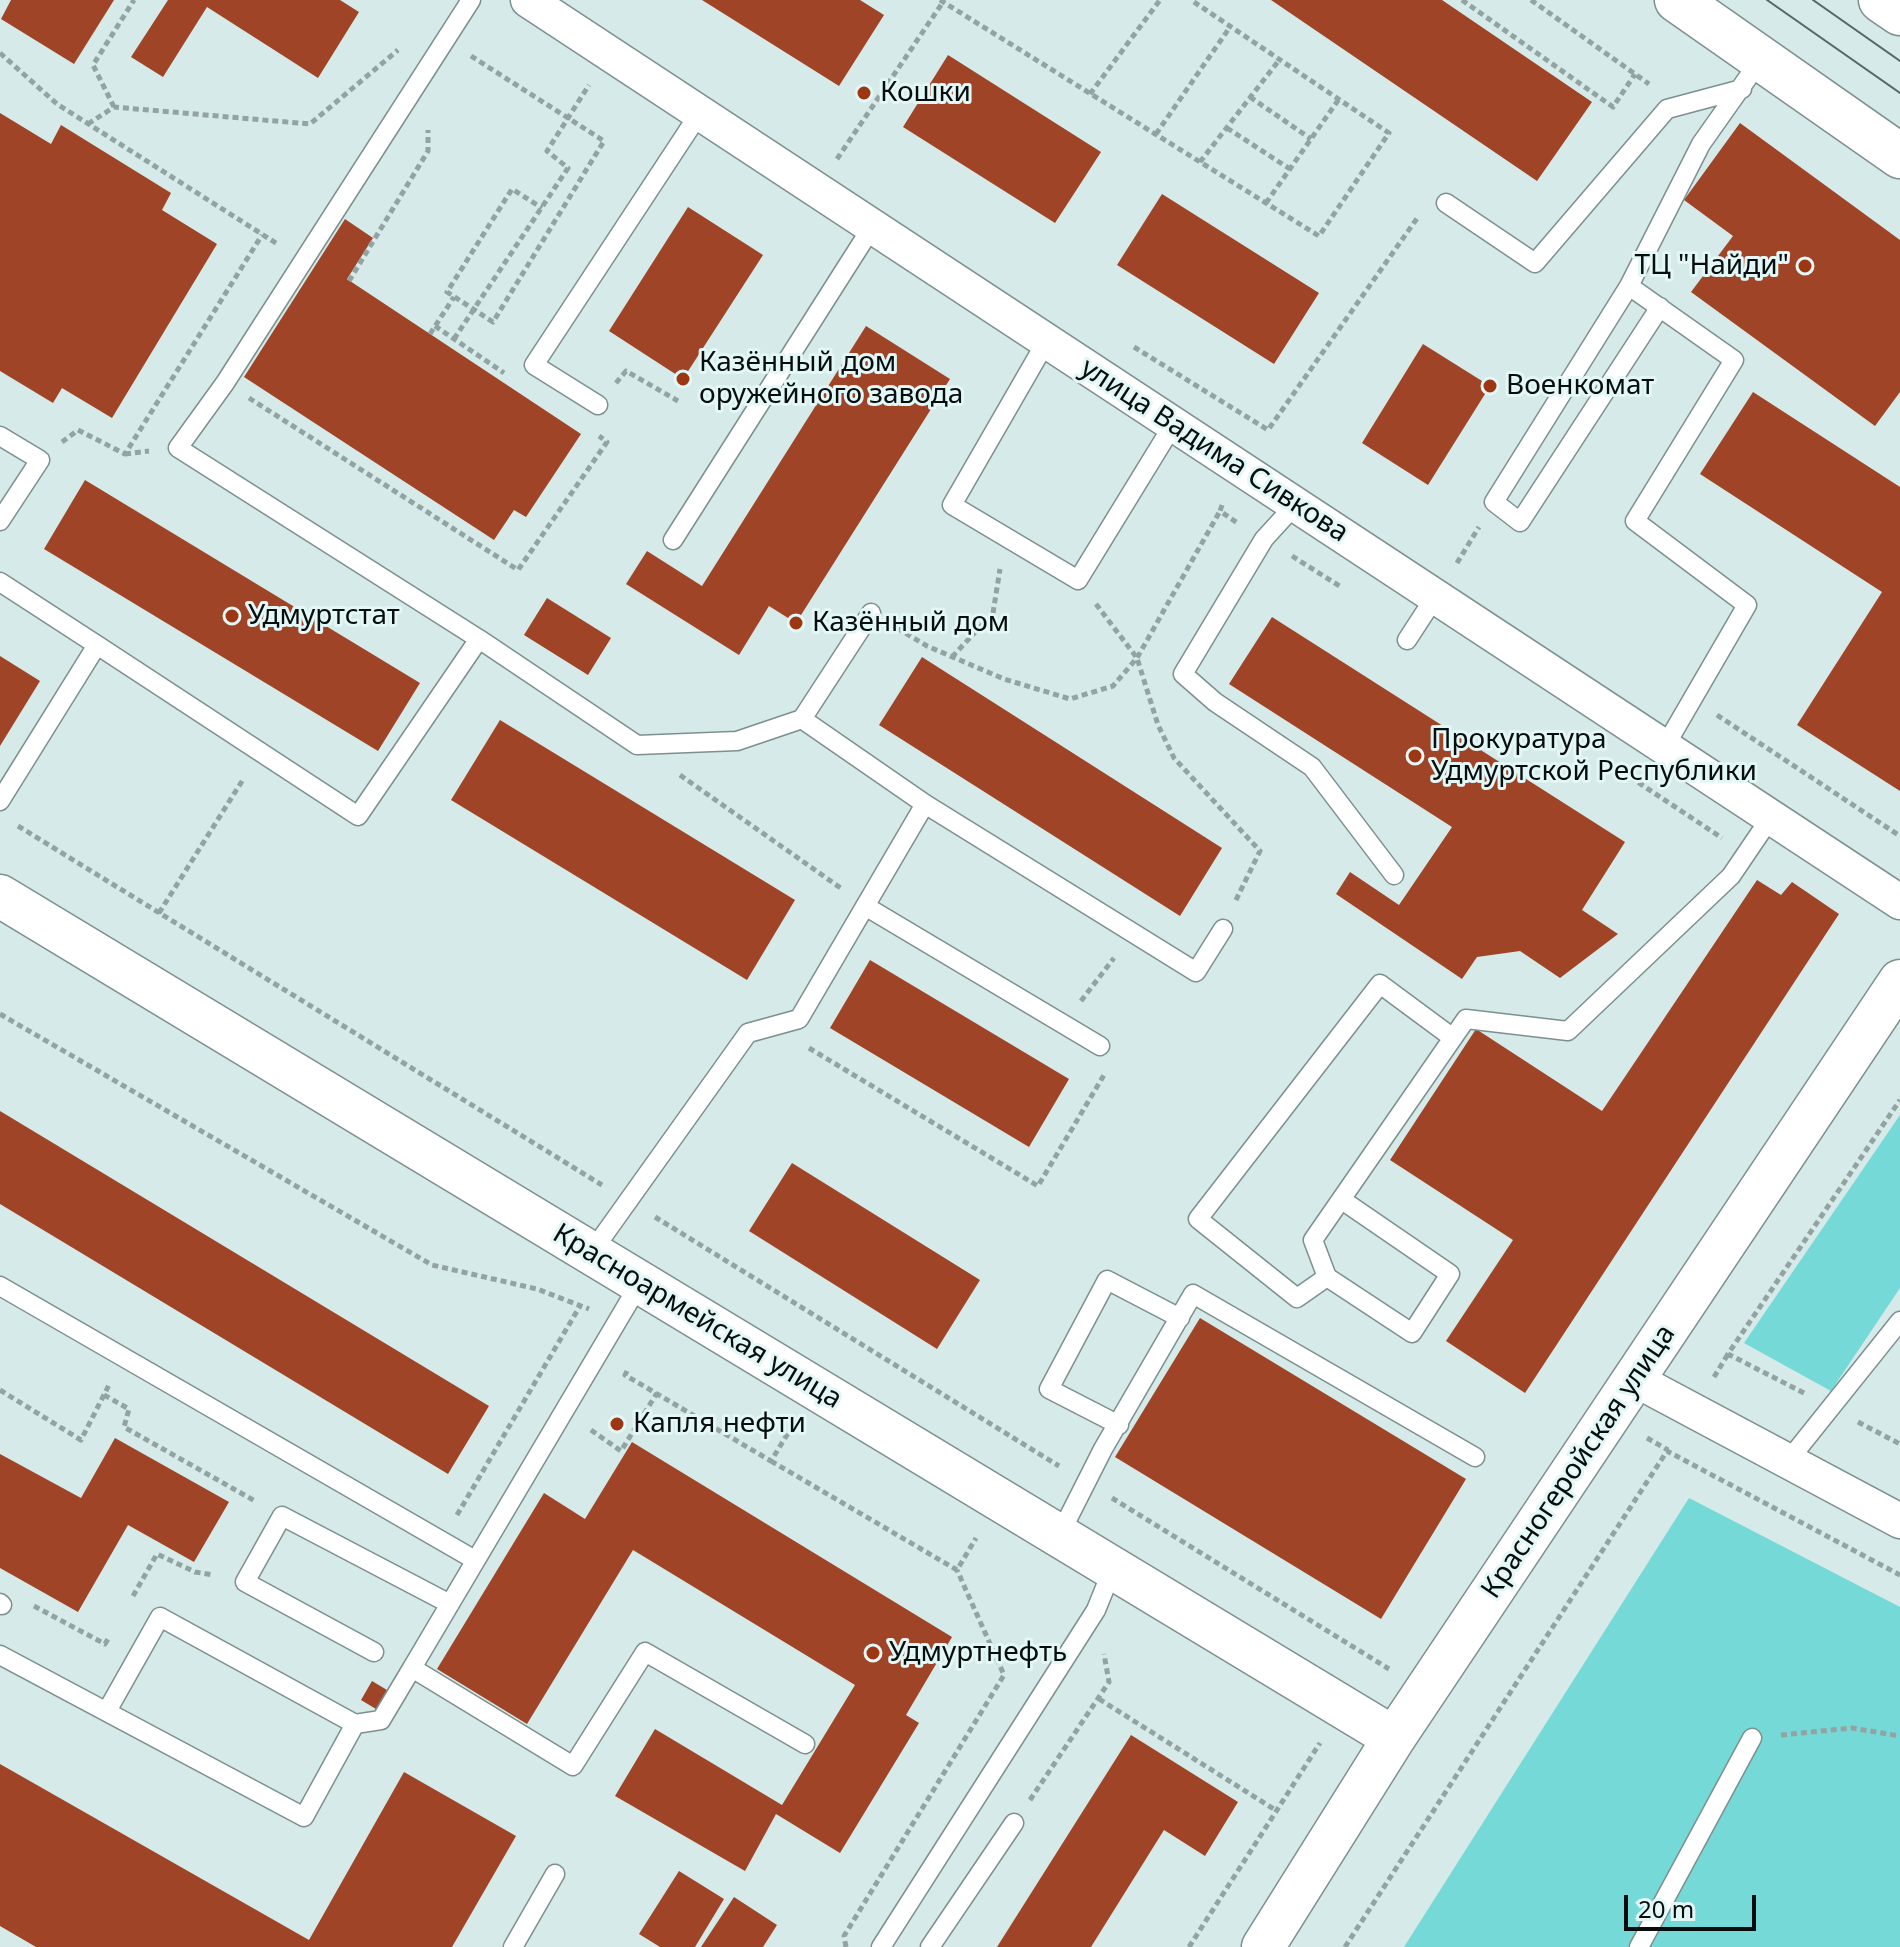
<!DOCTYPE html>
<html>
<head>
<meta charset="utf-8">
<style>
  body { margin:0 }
  #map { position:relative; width:1900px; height:1947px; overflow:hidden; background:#d5eae9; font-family:"Noto Sans",sans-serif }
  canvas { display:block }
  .scale { position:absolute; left:1624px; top:1895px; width:132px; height:36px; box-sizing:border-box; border:4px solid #080e0e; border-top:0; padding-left:10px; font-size:24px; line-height:28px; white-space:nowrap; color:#080e0e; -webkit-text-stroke:6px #e2f7f6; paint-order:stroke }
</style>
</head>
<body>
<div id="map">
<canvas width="1900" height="1947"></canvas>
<div class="scale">20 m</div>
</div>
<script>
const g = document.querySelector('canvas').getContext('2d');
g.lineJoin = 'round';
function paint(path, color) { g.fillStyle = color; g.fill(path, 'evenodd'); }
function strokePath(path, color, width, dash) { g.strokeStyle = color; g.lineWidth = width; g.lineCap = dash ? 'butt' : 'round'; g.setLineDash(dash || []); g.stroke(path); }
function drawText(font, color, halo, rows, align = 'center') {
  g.font = font + ' "Noto Sans",sans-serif'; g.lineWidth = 6; g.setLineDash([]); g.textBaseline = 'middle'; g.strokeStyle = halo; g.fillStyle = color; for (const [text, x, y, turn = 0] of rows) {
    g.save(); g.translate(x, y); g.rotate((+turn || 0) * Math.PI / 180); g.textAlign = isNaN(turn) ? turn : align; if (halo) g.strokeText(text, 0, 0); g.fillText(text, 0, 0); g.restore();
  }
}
const green = new Path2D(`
  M 1900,1115 L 1900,1288 L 1831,1391 L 1744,1343 Z
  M 1689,1498 L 1900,1607 L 1900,1947 L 1404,1947 Z`);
const building = new Path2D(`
  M 11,0 L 114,0 L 74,64 L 1,19 Z
  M 168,0 L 340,0 L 359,12 L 318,78 L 207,7 L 163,77 L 131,57 Z
  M 702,0 L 860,0 L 884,15 L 839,86 Z
  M 1271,0 L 1442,0 L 1592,102 L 1537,181 Z
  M 948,55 L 1101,152 L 1055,223 L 903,127 Z
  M 0,113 L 51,144 L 61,125 L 171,193 L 162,210 L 217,244 L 112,418 L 62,388 L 53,403 L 0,371 Z
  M 1740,123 L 1900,240 L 1900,392 L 1875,426 L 1691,292 L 1733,236 L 1684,200 Z
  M 1162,194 L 1319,293 L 1274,364 L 1117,265 Z
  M 688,207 L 763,255 L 683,379 L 609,331 Z
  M 345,219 L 373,238 L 347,279 L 581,434 L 526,517 L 514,510 L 494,540 L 244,377 Z
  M 866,326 L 950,379 L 796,623 L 769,606 L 739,655 L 626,584 L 647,551 L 702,586 Z
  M 1423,344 L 1490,386 L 1428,485 L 1362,443 Z
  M 1753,392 L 1900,487 L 1900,791 L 1797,725 L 1882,592 L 1700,474 Z
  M 85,480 L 420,683 L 378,751 L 44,549 Z
  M 547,598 L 611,638 L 588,675 L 524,635 Z
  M 1272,617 L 1625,842 L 1582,910 L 1618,934 L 1560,978 L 1520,951 L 1477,957 L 1462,979 L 1336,894 L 1350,872 L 1399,905 L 1452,827 L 1229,684 Z
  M 0,656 L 40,681 L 0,746 Z
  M 922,657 L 1222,848 L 1180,916 L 879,725 Z
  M 500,720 L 795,900 L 747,980 L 451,800 Z
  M 1757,880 L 1781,895 L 1792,882 L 1839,914 L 1525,1393 L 1446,1341 L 1513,1240 L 1390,1160 L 1476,1029 L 1602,1111 Z
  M 870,960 L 1069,1079 L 1029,1147 L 830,1028 Z
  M 0,1111 L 489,1406 L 448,1474 L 0,1204 Z
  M 792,1163 L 980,1280 L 937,1349 L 749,1231 Z
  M 1200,1318 L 1466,1479 L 1381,1619 L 1115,1457 Z
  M 115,1438 L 229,1502 L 194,1562 L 128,1525 L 78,1612 L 0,1568 L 0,1454 L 81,1498 Z
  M 632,1442 L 952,1637 L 906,1715 L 919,1723 L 840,1853 L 776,1814 L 745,1871 L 615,1796 L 655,1729 L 782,1805 L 855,1685 L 633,1550 L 527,1724 L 437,1669 L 544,1493 L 585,1519 Z
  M 372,1681 L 387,1690 L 376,1709 L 361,1700 Z
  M 1131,1735 L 1238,1802 L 1205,1856 L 1164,1830 L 1091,1947 L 997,1947 Z
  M 0,1764 L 309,1940 L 404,1772 L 516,1836 L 452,1947 L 36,1947 L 0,1926 Z
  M 679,1871 L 724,1899 L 695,1947 L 660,1947 L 639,1934 Z
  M 734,1897 L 777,1925 L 763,1947 L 701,1947 Z`);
const path = new Path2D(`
  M 940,0 L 1319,236 L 1389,133 L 1191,0
  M 1462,0 L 1613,107 L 1635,74
  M 1531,0 L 1649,84
  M 0,53 L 57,104 L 279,245
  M 471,56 L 604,141 L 493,322 L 447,292 L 512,189 L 542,208
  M 1090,94 L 1160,0
  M 1250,97 L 1311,139
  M 114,107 L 93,65 L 134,0
  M 88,124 L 114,107 L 310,124 L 398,50
  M 1227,128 L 1290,169
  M 1156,134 L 1230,27
  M 837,159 L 943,2
  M 1200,162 L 1280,59
  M 1266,203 L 1339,99
  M 349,281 L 428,151 L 428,130
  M 435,326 L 504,373
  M 430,334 L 454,297
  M 454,339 L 568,168 L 547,151 L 589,85
  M 1134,347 L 1268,430 L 1418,217
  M 616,383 L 626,371 L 678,401
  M 249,398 L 518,570 L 607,442 L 599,436
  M 62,442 L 78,430 L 125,454 L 262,235
  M 125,454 L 149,451
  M 1222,505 L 1220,511 L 1239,524
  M 1292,556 L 1341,587
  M 1457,563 L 1479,527
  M 1096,604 L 1137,658 L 1158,725 L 1174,758 L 1260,851 L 1235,902
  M 897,628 L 927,646 L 1004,679 L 1070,699 L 1113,686 L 1137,658 L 1220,511
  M 952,657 L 993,613 L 1000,569
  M 1717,715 L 1900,836
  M 680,775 L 842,889
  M 1630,777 L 1722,838
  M 18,826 L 602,1185
  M 159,913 L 244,778
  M 1081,1001 L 1114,958
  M 0,1014 L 432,1265 L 537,1289 L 589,1309
  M 809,1048 L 1038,1186 L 1104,1075
  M 655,1217 L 1059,1466
  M 627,1371 L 625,1375 L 771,1461 L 793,1425
  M 1714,1377 L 1728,1354
  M 0,1390 L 81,1440 L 110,1383
  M 1804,1393 L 1728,1354 L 1900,1100
  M 104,1395 L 129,1409 L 124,1427 L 255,1501
  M 1858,1422 L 1900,1444
  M 591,1430 L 621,1451 L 657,1393
  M 1647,1438 L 1668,1450
  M 771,1461 L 957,1570 L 976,1538
  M 1112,1498 L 1389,1669
  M 457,1515 L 580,1306
  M 133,1596 L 157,1554 L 195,1572 L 214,1575
  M 34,1606 L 105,1644 L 108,1639
  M 1099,1699 L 1277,1811
  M 1781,1735 L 1852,1728 L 1900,1736
  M 1030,1800 L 1109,1682 L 1104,1654
  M 846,1947 L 844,1936 L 1004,1675 L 957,1570
  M 1189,1947 L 1320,1743
  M 1345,1947 L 1667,1451 L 1900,1575`);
const service = new Path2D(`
  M 1446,203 L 1535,263 L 1667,109 L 1742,89
  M 1629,286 L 1494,502 L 1520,522 L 1660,307
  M 1046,342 L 952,505 L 1078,580 L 1173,425
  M 598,405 L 534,365 L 699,114
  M 0,436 L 40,460 L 0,521
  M 1296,504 L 1264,539 L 1183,674 L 1215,702 L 1312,767 L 1394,875
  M 673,540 L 872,227
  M 0,582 L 97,645 L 0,801
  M 479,639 L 637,745 L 737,741 L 802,719
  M 1407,640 L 1435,597
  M 97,645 L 358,816 L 479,639 L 178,448 L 225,383 L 471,0
  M 1664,748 L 1747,605 L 1635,521 L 1734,360 L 1629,286 L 1701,144 L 1761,59
  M 925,804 L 1196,972 L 1223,929
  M 865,906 L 1100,1046
  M 1342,1200 L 1450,1274 L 1412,1333 L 1327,1277 L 1313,1240 L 1466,1019 L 1568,1031 L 1731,876 L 1771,817
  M 591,1253 L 748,1033 L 799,1019 L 925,804 L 802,719 L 871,613
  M 1327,1277 L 1297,1298 L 1198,1219 L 1380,984 L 1453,1038
  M 640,1283 L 412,1668 L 573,1766 L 645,1652 L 805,1744
  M 0,1286 L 475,1560
  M 1119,1425 L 1049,1389 L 1107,1280 L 1180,1318
  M 1788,1461 L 1900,1321
  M 1059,1536 L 1103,1449 L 1193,1294 L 1475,1457
  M 0,1603 L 2,1605
  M 374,1652 L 245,1582 L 282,1516 L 450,1604
  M 0,1655 L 304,1817 L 355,1724 L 160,1617 L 107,1711
  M 355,1724 L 381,1720 L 412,1668
  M 513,1947 L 555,1874
  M 881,1947 L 1096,1610 L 1113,1568
  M 930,1947 L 1014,1823
  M 1639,1947 L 1752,1738`);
const minor = new Path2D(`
  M 528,0 L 1900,902
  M 1634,1379 L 1900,1521`);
const tertiary = new Path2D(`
  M 0,896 L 1394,1738
  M 1263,1947 L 1394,1738 L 1900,981`);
const primary = new Path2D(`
  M 1677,0 L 1900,156
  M 1881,0 L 1900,13`);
const tram = new Path2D(`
  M 1767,0 L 1900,93
  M 1813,0 L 1900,61`);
const markers = [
  [864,93,8,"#9d3612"],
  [1805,266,8,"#9d3612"],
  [683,379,8,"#9d3612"],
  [1490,386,8,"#9d3612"],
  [232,616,8,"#9d3612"],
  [796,623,8,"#9d3612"],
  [1415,756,8,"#9d3612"],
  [617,1424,8,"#9d3612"],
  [873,1653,8,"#9d3612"]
];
const poiNames = [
  ["Кошки",880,93],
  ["ТЦ \"Найди\"",1789,266,"right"],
  ["Казённый дом",699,363],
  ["оружейного завода",699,395],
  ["Военкомат",1506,386],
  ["Удмуртстат",248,616],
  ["Казённый дом",812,623],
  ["Прокуратура",1431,740],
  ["Удмуртской Республики",1431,772],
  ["Капля нефти",633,1424],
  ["Удмуртнефть",889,1653]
];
const streetNames = [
  ["улица Вадима Сивкова",1214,451,33],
  ["Красноармейская улица",697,1317,31],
  ["Красногеройская улица",1579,1462,-56]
];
paint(green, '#75d9d7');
paint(building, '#a04427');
strokePath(service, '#7d8f8f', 21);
strokePath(minor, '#7d8f8f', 37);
strokePath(tertiary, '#7d8f8f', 45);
strokePath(primary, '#7d8f8f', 47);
strokePath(path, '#93a3a2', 5, [6, 4]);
strokePath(service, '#fff', 18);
strokePath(minor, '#fff', 34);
strokePath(tertiary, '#fff', 42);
strokePath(primary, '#fff', 44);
strokePath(tram, '#5a6666', 2);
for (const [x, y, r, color] of markers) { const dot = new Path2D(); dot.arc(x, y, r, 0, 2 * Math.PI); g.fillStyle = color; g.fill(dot); strokePath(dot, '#e2f7f6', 3); }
drawText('28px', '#080e0e', '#e2f7f6', poiNames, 'left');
drawText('28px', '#080e0e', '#e2f7f6', streetNames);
</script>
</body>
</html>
